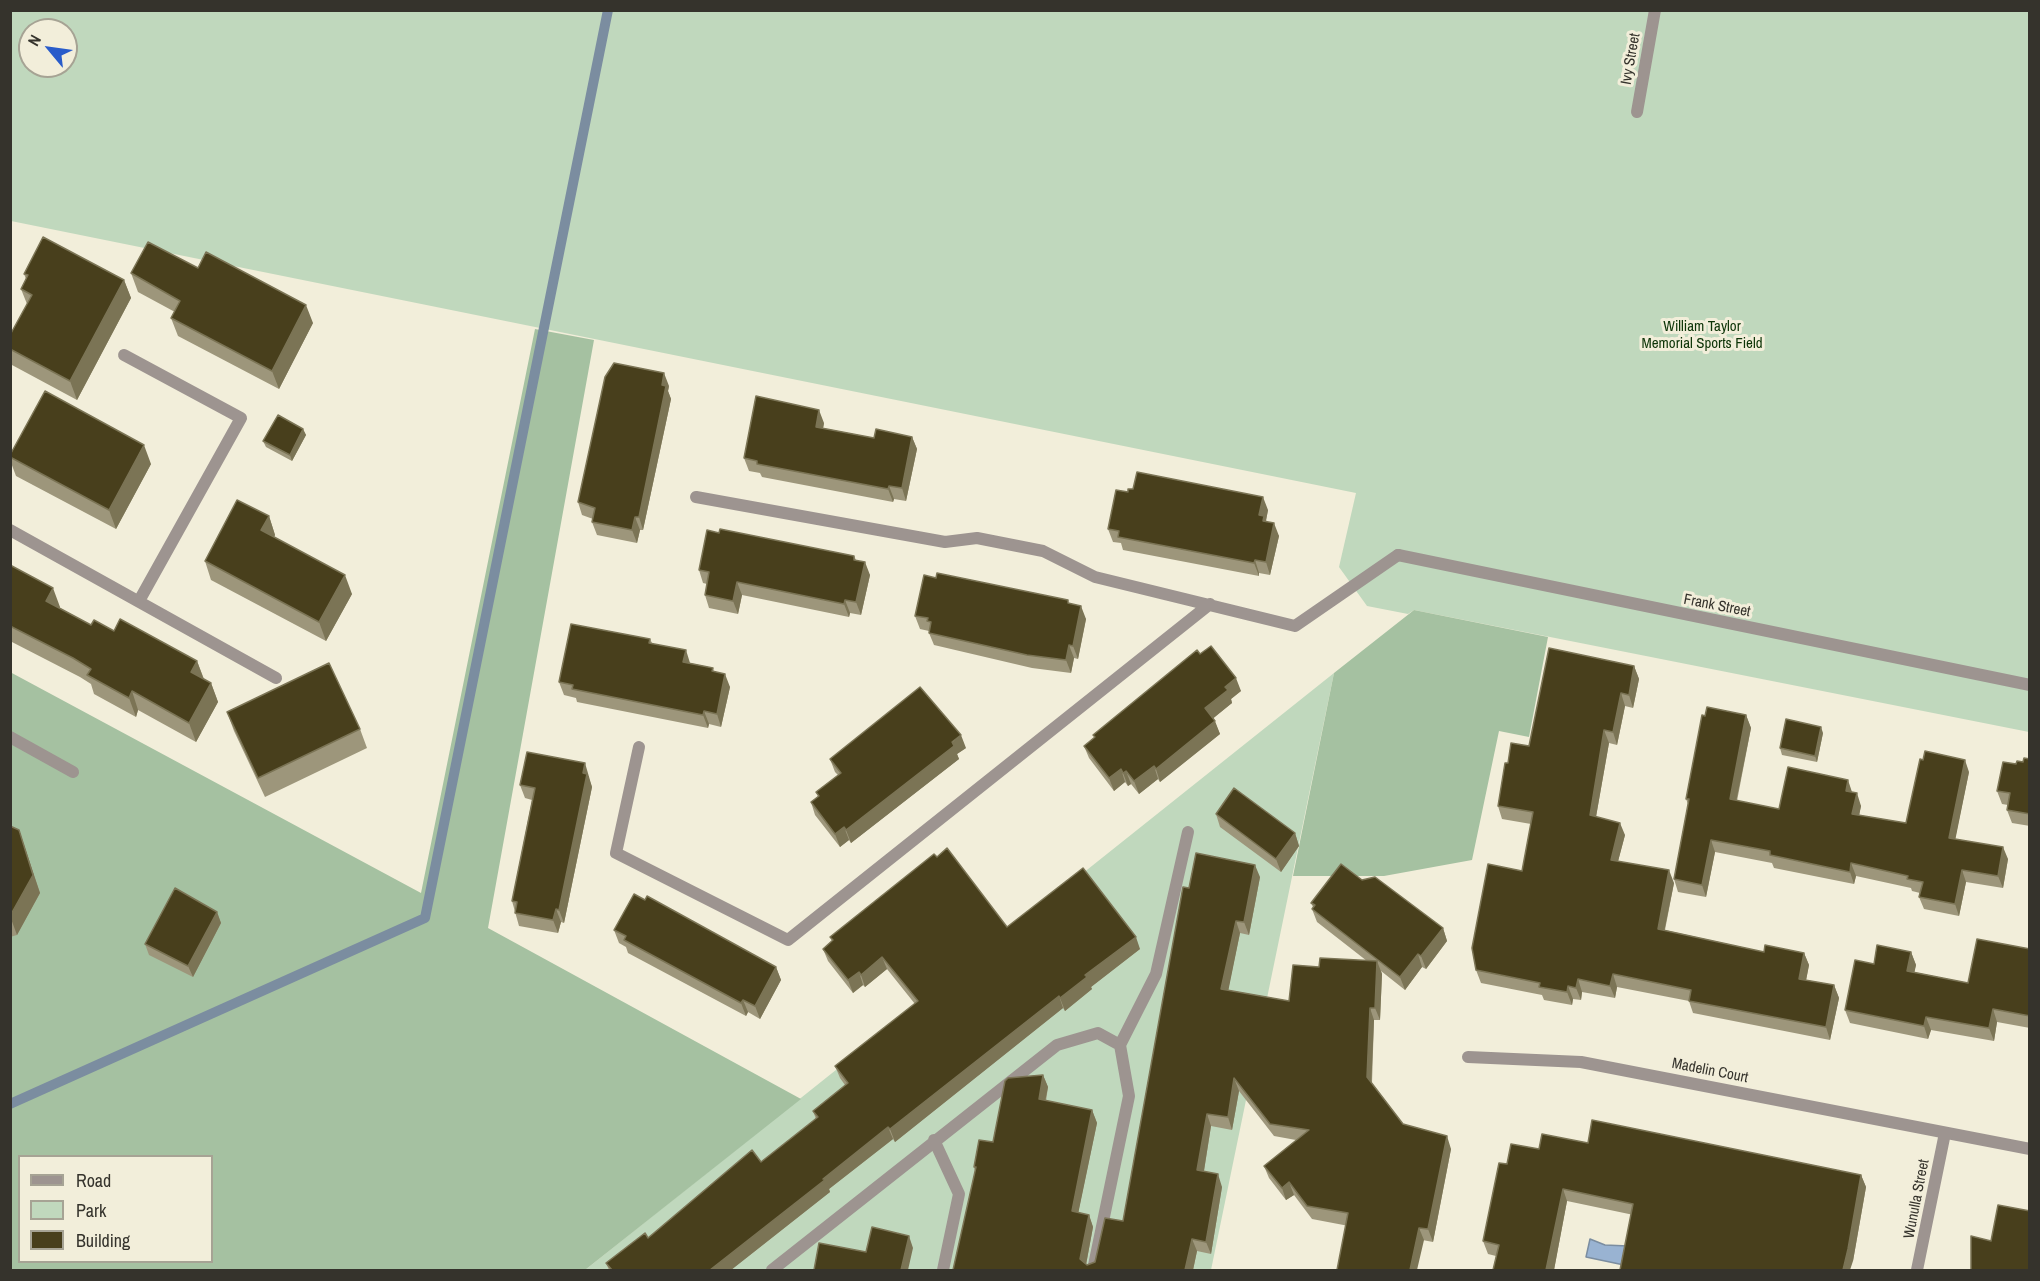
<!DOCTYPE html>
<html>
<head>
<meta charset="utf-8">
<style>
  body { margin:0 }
  #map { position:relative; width:2040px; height:1281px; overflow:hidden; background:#f2eeda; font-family:"Archivo Narrow",sans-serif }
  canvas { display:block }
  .frame { position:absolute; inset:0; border:12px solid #35332c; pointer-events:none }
  .legend { position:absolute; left:18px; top:1155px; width:195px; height:108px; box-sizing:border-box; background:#f2eeda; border:2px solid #a6a394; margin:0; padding:8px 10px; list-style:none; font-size:18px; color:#35332c }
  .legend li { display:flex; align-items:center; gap:12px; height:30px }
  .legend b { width:30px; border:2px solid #a6a394 }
  .north { position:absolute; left:18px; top:18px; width:60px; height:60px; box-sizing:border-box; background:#f2eeda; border:2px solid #a6a394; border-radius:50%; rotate:299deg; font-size:16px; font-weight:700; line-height:24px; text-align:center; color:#35332c }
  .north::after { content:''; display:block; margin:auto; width:21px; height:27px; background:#295cca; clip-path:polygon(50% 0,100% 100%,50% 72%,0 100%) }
</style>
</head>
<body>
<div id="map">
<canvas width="2040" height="1281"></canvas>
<div class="frame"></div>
<ul class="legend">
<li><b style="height:8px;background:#9d9490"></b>Road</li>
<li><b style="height:16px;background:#c0d8bd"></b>Park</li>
<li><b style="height:16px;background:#483f1c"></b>Building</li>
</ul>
<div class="north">N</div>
</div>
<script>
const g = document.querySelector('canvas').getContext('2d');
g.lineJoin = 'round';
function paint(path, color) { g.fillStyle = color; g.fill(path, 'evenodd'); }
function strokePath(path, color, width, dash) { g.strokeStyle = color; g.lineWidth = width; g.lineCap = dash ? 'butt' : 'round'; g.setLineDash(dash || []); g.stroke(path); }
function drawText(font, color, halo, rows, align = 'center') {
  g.font = font + ' "Archivo Narrow",sans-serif'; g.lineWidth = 6; g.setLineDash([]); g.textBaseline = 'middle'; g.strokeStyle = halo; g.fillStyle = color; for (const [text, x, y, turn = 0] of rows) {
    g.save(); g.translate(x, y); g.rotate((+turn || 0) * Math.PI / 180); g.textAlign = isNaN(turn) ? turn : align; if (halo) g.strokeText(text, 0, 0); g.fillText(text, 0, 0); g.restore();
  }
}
const green = new Path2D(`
  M 11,11 L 2029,11 L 2029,732 L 1414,610 L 1408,614 L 1367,606 L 1339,567 L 1356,493 L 11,221 ZM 30,30 L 66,30 L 66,66 L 30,66 Z
  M 1334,673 L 1211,1270 L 585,1270 Z`);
const forest = new Path2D(`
  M 535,329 L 594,340 L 488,928 L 801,1099 L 585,1270 L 11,1270 L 10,672 L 421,893 ZM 20,1156 L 212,1156 L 212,1262 L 20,1262 Z
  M 1414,610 L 1548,637 L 1529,737 L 1499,731 L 1472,860 L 1384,876 L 1293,876 L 1334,673 Z`);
const water = new Path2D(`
  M 1590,1239 L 1605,1245 L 1628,1246 L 1624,1265 L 1586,1257 Z`);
const stream = new Path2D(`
  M 10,1104 L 425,918 L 608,10`);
const lane = new Path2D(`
  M 1637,112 L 1655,10
  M 124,355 L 241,418 L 139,601
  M 696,497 L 945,542 L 977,538 L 1043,551 L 1095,577 L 1295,626 L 1398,555
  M 10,530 L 276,678
  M 10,737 L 73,772
  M 639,747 L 616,853 L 788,940 L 1210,604
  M 1120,1045 L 1156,974 L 1188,832
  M 934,1140 L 959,1194 L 943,1270
  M 772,1270 L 1057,1045 L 1098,1033 L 1120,1045 L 1129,1096 L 1093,1270`);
const street = new Path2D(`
  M 1398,555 L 2030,685
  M 1468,1057 L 1581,1062 L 2030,1149
  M 1917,1270 L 1945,1133`);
const wall = new Path2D(`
  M 198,268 L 313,323 L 279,389 L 178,336 L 171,318 L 175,312 L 138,292 L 131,273 Z
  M 24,274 L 124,280 L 131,298 L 77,400 L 12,365 L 10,362 L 10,335 L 27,304 L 21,289 L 26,279 Z
  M 669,386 L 668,391 L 671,399 L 643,530 L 640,530 L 637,543 L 597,535 L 592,522 L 593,519 L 582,515 L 578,502 Z
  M 824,423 L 823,428 L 874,438 L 912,437 L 917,449 L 906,501 L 894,499 L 893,502 L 762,477 L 760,473 L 749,471 L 744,458 Z
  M 303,429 L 306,435 L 292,461 L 266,447 L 263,441 Z
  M 10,455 L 151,464 L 116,529 L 16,476 L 10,460 Z
  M 1128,492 L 1268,510 L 1266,521 L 1279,536 L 1270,575 L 1259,573 L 1259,576 L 1123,550 L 1121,543 L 1113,542 L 1108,529 Z
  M 269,516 L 275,535 L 274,537 L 352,594 L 326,641 L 211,580 L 205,561 Z
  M 719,533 L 854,556 L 856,560 L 870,575 L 861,615 L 850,613 L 849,617 L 742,595 L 738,614 L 709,608 L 705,595 L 707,584 L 703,583 L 699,570 Z
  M 10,565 L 60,607 L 60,608 L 91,625 L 114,631 L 197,661 L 204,679 L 211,683 L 218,702 L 196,742 L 138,710 L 136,717 L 94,694 L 91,684 L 80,677 L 10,641 Z
  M 1069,603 L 1086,619 L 1078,659 L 1074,658 L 1071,673 L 1032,668 L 934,645 L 929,633 L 929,631 L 920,629 L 915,616 Z
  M 650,639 L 652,643 L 690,663 L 713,668 L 714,672 L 730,687 L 721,727 L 709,724 L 708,728 L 577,702 L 576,698 L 564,695 L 559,682 Z
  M 1200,654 L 1241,691 L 1231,699 L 1232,703 L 1213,718 L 1220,734 L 1160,782 L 1158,779 L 1139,794 L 1131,784 L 1128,786 L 1125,782 L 1114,791 L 1089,758 L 1084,746 L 1095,738 L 1093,735 Z
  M 1634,666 L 1639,679 L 1633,708 L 1625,706 L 1617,745 L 1609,743 L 1596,817 L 1625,835 L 1618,861 L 1674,883 L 1665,930 L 1764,952 L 1804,953 L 1809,965 L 1806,980 L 1834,985 L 1839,998 L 1830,1040 L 1693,1013 L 1689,1001 L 1617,987 L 1615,998 L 1582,992 L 1581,1000 L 1573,999 L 1572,1005 L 1544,1000 L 1542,995 L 1481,983 L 1476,970 L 1522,871 L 1531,824 L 1502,819 L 1498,806 L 1508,763 L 1529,746 Z
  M 227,712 L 360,729 L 367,748 L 265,797 L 234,731 Z
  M 1746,715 L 1751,728 L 1737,801 L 1779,809 L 1852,793 L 1861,806 L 1859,815 L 1906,823 L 1969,772 L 1955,839 L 2008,859 L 2003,888 L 1966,882 L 1959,916 L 1924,909 L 1919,897 L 1920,893 L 1912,891 L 1911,888 L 1856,876 L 1854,884 L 1774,868 L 1772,863 L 1715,852 L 1706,897 L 1678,892 L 1674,879 L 1688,804 L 1686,799 Z
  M 1823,733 L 1817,762 L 1782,755 L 1780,748 Z
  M 966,748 L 957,754 L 959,759 L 851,843 L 849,840 L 840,847 L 815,815 L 811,802 L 818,796 L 816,792 L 838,775 L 835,772 L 830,759 Z
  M 2030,759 L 2030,826 L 2012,823 L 2007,810 L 2008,805 L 2002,804 L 1997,791 L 2016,764 Z
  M 589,776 L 589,779 L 592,787 L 564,923 L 561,922 L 558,933 L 519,926 L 512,901 L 532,800 L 525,798 L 520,785 Z
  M 1216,814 L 1295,833 L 1299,846 L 1281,872 L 1220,827 Z
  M 10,826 L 19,830 L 40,893 L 17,935 L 10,937 Z
  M 1260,877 L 1249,935 L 1240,933 L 1228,990 L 1289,1001 L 1319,967 L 1367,961 L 1317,922 L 1312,909 L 1313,907 L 1311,903 L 1362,880 L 1443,928 L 1447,941 L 1426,969 L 1422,967 L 1405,990 L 1381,971 L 1382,974 L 1380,1020 L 1374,1020 L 1372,1083 L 1403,1124 L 1451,1149 L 1433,1242 L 1312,1219 L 1294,1195 L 1286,1200 L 1269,1178 L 1264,1166 L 1296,1140 L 1274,1136 L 1239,1091 L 1232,1130 L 1211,1126 L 1204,1171 L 1222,1187 L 1211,1254 L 1197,1251 L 1193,1270 L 953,1270 L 975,1171 L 974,1167 L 1043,1075 L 1048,1087 L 1046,1101 L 1092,1110 L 1097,1123 L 1078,1213 L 1089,1215 L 1093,1227 L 1086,1265 L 1087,1265 L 1095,1262 L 1123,1221 L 1189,888 Z
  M 217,912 L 221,923 L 193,977 L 149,955 L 145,944 Z
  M 1007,927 L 1140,949 L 1091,987 L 1092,989 L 1065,1011 L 1063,1008 L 895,1142 L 893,1139 L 829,1189 L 830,1192 L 731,1270 L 609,1270 L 606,1263 L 648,1238 L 761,1162 L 816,1119 L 813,1111 L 845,1085 L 840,1078 L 835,1066 L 915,1004 L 887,969 L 865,987 L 863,985 L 853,993 L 828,961 L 823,949 L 832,941 L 830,937 Z
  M 614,930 L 776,967 L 781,980 L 760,1019 L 748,1012 L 746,1016 L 628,953 L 626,947 L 619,943 Z
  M 2030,949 L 2030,1028 L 1997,1022 L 1994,1041 L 1931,1030 L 1928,1039 L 1850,1023 L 1845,1010 L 1874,964 L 1911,952 L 1916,965 L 1914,972 L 1968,983 Z
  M 1588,1143 L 1861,1175 L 1866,1187 L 1853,1261 L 1567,1201 L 1554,1270 L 1493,1270 L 1496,1256 L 1488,1254 L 1483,1241 L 1507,1164 L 1539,1149 Z`);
const shadedWall = new Path2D(`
  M 124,280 L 131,298 L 77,400 L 70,381 Z
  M 306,305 L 313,323 L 279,389 L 272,371 Z
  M 664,373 L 669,386 L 668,391 L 671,399 L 643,530 L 639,517 Z
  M 819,410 L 824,423 L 821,440 L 816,427 Z
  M 303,429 L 306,435 L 292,461 L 290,455 Z
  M 912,437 L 917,449 L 906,501 L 902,488 Z
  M 144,445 L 151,464 L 116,529 L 109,510 Z
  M 889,486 L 894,499 L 893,502 L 888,489 Z
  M 1263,497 L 1268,510 L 1266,520 L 1269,529 L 1259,515 Z
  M 269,516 L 275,535 L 268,549 L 261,530 Z
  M 635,517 L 640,530 L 637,543 L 632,530 Z
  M 1274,523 L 1279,536 L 1270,575 L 1266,562 Z
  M 1255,560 L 1259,573 L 1259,576 L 1254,563 Z
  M 865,562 L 870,575 L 861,615 L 856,602 Z
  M 345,575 L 352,594 L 326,641 L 319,622 Z
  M 737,582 L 742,595 L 738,614 L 733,601 Z
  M 53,588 L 60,607 L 53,620 L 46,601 Z
  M 845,600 L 850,613 L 849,617 L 844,604 Z
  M 1081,606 L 1086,619 L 1078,659 L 1073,646 Z
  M 1069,645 L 1074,658 L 1071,673 L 1066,660 Z
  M 686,650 L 690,663 L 683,662 Z
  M 197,661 L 204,680 L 191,672 Z
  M 1634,666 L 1639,679 L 1633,708 L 1629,695 Z
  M 725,674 L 730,687 L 721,727 L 717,714 Z
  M 1236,678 L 1241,691 L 1231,699 L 1232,703 L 1210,721 L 1205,708 L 1225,687 Z
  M 211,683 L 218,702 L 196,742 L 189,723 Z
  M 132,691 L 138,710 L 136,717 L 129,698 Z
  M 1621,693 L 1625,706 L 1617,745 L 1613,732 Z
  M 704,711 L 709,724 L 708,728 L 703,715 Z
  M 1746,715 L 1751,728 L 1734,812 L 1730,799 Z
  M 1215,721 L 1220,734 L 1160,782 L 1156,769 Z
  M 1821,727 L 1823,733 L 1817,762 L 1815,756 Z
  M 1604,730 L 1609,743 L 1594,828 L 1590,815 Z
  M 961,735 L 966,748 L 957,754 L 959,759 L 851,843 L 846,830 Z
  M 1965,760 L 1969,772 L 1953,851 L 1949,838 Z
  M 585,763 L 592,787 L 564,923 L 559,910 Z
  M 1154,766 L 1158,779 L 1139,794 L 1134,781 Z
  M 1121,769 L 1125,782 L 1114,791 L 1109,778 Z
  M 1126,771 L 1131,784 L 1128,786 L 1123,773 Z
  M 1848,780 L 1852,792 L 1846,791 Z
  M 1857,793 L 1861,806 L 1857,826 L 1852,814 Z
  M 1620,823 L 1625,835 L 1615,873 L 1611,860 Z
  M 844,827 L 849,840 L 840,847 L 835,834 Z
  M 19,830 L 40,893 L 17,935 L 10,916 Z
  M 1295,833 L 1299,846 L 1281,872 L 1276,859 Z
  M 1711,840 L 1715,852 L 1706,897 L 1702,885 Z
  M 2003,847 L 2008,859 L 2003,888 L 1998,876 Z
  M 1851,863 L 1856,876 L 1854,884 L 1850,872 Z
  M 1255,865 L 1260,877 L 1249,935 L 1244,922 Z
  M 1669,870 L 1674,883 L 1662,942 L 1658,929 Z
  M 1962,870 L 1966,882 L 1959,916 L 1955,904 Z
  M 556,909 L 561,922 L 558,933 L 553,920 Z
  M 217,912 L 221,923 L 193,977 L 188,966 Z
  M 1236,921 L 1240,933 L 1226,1002 L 1221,989 Z
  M 1443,928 L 1447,941 L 1426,969 L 1421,956 Z
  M 1136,937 L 1140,949 L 1091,987 L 1092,989 L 1065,1011 L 1060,998 L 1085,975 Z
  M 1911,952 L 1916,965 L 1912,984 L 1907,971 Z
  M 1804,953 L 1809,965 L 1804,991 L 1799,979 Z
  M 1418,954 L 1422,967 L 1405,990 L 1400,977 Z
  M 882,957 L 887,969 L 865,987 L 861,975 Z
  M 1377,961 L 1382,974 L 1380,1020 L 1375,1008 Z
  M 776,967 L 781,980 L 760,1019 L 755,1006 Z
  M 859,972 L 863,985 L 853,993 L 848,980 Z
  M 1613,974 L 1617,987 L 1615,998 L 1610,986 Z
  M 1578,979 L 1582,992 L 1581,1000 L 1576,988 Z
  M 1834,985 L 1839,998 L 1830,1040 L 1826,1027 Z
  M 1568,986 L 1573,999 L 1572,1005 L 1567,992 Z
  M 1059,996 L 1063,1008 L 895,1142 L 890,1129 Z
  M 743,1000 L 748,1012 L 746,1016 L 741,1003 Z
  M 1370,1008 L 1374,1020 L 1371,1090 L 1367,1077 Z
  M 1993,1009 L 1997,1022 L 1994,1041 L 1989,1028 Z
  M 1926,1017 L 1931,1030 L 1928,1039 L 1924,1026 Z
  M 1043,1075 L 1048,1087 L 1043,1112 L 1039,1099 Z
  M 1234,1078 L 1239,1091 L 1232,1130 L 1228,1117 Z
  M 1092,1110 L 1097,1123 L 1076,1224 L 1072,1211 Z
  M 1207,1114 L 1211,1126 L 1202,1183 L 1197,1170 Z
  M 888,1127 L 893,1139 L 829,1189 L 830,1192 L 731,1270 L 710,1270 L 823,1179 Z
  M 1447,1136 L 1451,1149 L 1433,1242 L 1428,1229 Z
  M 1218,1174 L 1222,1187 L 1211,1254 L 1206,1242 Z
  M 1861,1175 L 1866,1187 L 1853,1261 L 1850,1270 L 1843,1270 Z
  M 1289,1182 L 1294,1195 L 1286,1200 L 1282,1188 Z
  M 1563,1189 L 1567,1201 L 1554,1270 L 1546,1270 Z
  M 1089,1215 L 1093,1227 L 1085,1270 L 1080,1259 Z
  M 1419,1228 L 1424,1240 L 1417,1270 L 1410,1270 Z
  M 909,1236 L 913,1248 L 908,1270 L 901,1270 Z
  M 1192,1239 L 1197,1251 L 1193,1270 L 1185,1270 Z`);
const building = new Path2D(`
  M 43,237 L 124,280 L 70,381 L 10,349 L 10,335 L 32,295 L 21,289 L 28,275 L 24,274 Z
  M 148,242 L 198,268 L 206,252 L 306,305 L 272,371 L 171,318 L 180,301 L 131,273 Z
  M 614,363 L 664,373 L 662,385 L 666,386 L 639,517 L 635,517 L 632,530 L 592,522 L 595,508 L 578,502 L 605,377 Z
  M 45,391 L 144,445 L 109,510 L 10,457 L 10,455 Z
  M 756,396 L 819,410 L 816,427 L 874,438 L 876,429 L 912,437 L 902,488 L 889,486 L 888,489 L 757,464 L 757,461 L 744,458 Z
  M 278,415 L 303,429 L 290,455 L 263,441 Z
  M 1137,472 L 1263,497 L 1259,515 L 1264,516 L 1263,521 L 1274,523 L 1266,562 L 1255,560 L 1254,563 L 1118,537 L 1119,531 L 1108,529 L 1116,490 L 1128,492 L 1128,489 L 1133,489 Z
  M 237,500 L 269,516 L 261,530 L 345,575 L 319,622 L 205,561 Z
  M 720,529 L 854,556 L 854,560 L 865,562 L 856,602 L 845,600 L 844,604 L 737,582 L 733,601 L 705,595 L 709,572 L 699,570 L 707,530 L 719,533 Z
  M 10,565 L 53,588 L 46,601 L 91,625 L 94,620 L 114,631 L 120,619 L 197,661 L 191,672 L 211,683 L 189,723 L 132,691 L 129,698 L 87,675 L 91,669 L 73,658 L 10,626 Z
  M 937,573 L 1068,600 L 1068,603 L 1081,606 L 1073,646 L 1069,645 L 1066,660 L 1027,655 L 929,633 L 931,622 L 927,621 L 928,618 L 915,616 L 924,575 L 936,578 Z
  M 571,624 L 650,639 L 649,643 L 686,650 L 683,662 L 713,668 L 712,671 L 725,674 L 717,714 L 704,711 L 703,715 L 572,689 L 573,685 L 559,682 Z
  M 1211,646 L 1236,678 L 1225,687 L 1228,690 L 1205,708 L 1215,721 L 1156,769 L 1154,766 L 1134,781 L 1126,771 L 1123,773 L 1121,769 L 1109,778 L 1084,746 L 1095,737 L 1093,735 L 1197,650 L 1200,654 Z
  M 1549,648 L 1634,666 L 1629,695 L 1621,693 L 1613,732 L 1604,730 L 1590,815 L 1620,823 L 1611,860 L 1669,870 L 1658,929 L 1764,952 L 1765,945 L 1804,953 L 1799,979 L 1834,985 L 1826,1027 L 1689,1001 L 1691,990 L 1613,974 L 1610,986 L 1578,979 L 1576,988 L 1568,986 L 1567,992 L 1539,987 L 1540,983 L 1476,970 L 1472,948 L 1488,864 L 1522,871 L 1533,812 L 1498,806 L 1505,763 L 1508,763 L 1511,743 L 1529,746 Z
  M 329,663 L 360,729 L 258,778 L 227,712 Z
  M 920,687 L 961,735 L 952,742 L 954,746 L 846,830 L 844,827 L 835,834 L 811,802 L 819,796 L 816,792 L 841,773 L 830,759 Z
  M 1707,707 L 1746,715 L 1730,799 L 1779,809 L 1788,767 L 1848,780 L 1846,791 L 1857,793 L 1852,814 L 1906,823 L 1920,759 L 1923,760 L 1925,751 L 1965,760 L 1949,838 L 2003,847 L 1998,876 L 1962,870 L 1955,904 L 1919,897 L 1923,882 L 1907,879 L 1908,876 L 1851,863 L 1850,872 L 1770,855 L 1770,851 L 1711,840 L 1702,885 L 1674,879 L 1689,799 L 1686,799 L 1702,715 L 1705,716 Z
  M 1786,719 L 1821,727 L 1815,756 L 1780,748 Z
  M 527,752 L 585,763 L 583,773 L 587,774 L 559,910 L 556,909 L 553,920 L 515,913 L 517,902 L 512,901 L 535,788 L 520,785 Z
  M 2024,758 L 2030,759 L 2030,814 L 2007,810 L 2010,793 L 1997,791 L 2003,762 L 2016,764 L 2017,761 L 2023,762 Z
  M 1234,788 L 1295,833 L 1276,859 L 1216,814 Z
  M 10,826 L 19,830 L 33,875 L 10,916 Z
  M 947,848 L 1007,927 L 1083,868 L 1136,937 L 1085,975 L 1087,977 L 1060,998 L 1059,996 L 890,1129 L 888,1127 L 823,1179 L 826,1179 L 710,1270 L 612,1270 L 606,1263 L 645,1233 L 648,1238 L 752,1150 L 761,1162 L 818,1117 L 813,1111 L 848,1083 L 835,1066 L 918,1001 L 882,957 L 861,975 L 859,972 L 848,980 L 823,949 L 833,940 L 830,937 L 934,854 L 937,857 Z
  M 1196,853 L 1255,865 L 1244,922 L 1236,921 L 1221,989 L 1289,1001 L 1293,965 L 1319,967 L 1320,958 L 1377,961 L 1375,1008 L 1370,1008 L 1367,1077 L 1403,1124 L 1447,1136 L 1428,1229 L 1419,1228 L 1410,1270 L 1337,1270 L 1348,1213 L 1307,1206 L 1289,1182 L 1282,1188 L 1264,1166 L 1309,1130 L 1270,1124 L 1234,1078 L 1228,1117 L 1207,1114 L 1197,1170 L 1218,1174 L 1206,1242 L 1192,1239 L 1185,1270 L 953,1270 L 976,1167 L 974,1167 L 979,1140 L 993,1142 L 1005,1081 L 1008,1078 L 1043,1075 L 1039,1099 L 1092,1110 L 1072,1211 L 1089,1215 L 1080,1259 L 1087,1265 L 1095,1262 L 1105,1218 L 1123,1221 L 1183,887 L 1189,888 Z
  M 1341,864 L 1362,880 L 1375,877 L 1443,928 L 1421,956 L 1418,954 L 1400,977 L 1312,909 L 1315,905 L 1311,903 Z
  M 175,888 L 217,912 L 188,966 L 145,944 Z
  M 634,894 L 645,900 L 647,896 L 776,967 L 755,1006 L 743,1000 L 741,1003 L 624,940 L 626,936 L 614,930 Z
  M 1977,939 L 2030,949 L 2030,1016 L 1993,1009 L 1989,1028 L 1926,1017 L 1924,1026 L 1845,1010 L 1855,960 L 1874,964 L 1877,945 L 1911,952 L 1907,971 L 1968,983 Z
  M 1592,1120 L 1861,1175 L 1848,1249 L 1843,1270 L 1620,1270 L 1633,1204 L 1563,1189 L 1546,1270 L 1493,1270 L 1499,1245 L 1483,1241 L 1499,1163 L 1507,1164 L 1511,1144 L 1539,1149 L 1542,1134 L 1588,1143 Z
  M 1998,1205 L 2030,1211 L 2030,1270 L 1971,1270 L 1971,1236 L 1991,1241 Z
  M 872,1227 L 909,1236 L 901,1270 L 814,1270 L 819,1243 L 866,1252 Z`);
const streetNames = [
  ["Ivy Street",1631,59,-80],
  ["Frank Street",1717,606,11],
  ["Madelin Court",1710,1071,11],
  ["Wunulla Street",1917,1199,-79]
];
const parkNames = [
  ["William Taylor",1702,327],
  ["Memorial Sports Field",1702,344]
];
paint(green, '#c0d8bd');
paint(forest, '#a5c1a1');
paint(water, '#99b3d2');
strokePath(water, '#7b8da0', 1.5);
strokePath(stream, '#7b8da0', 10);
strokePath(lane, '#9d9490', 12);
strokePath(street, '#9d9490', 12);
paint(wall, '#9d967b');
paint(shadedWall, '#7b7455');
paint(building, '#483f1c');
strokePath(building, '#7b7455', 1.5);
drawText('15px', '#35332c', '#f2eeda', streetNames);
drawText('15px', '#0c3407', '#f2eeda', parkNames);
</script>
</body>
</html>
